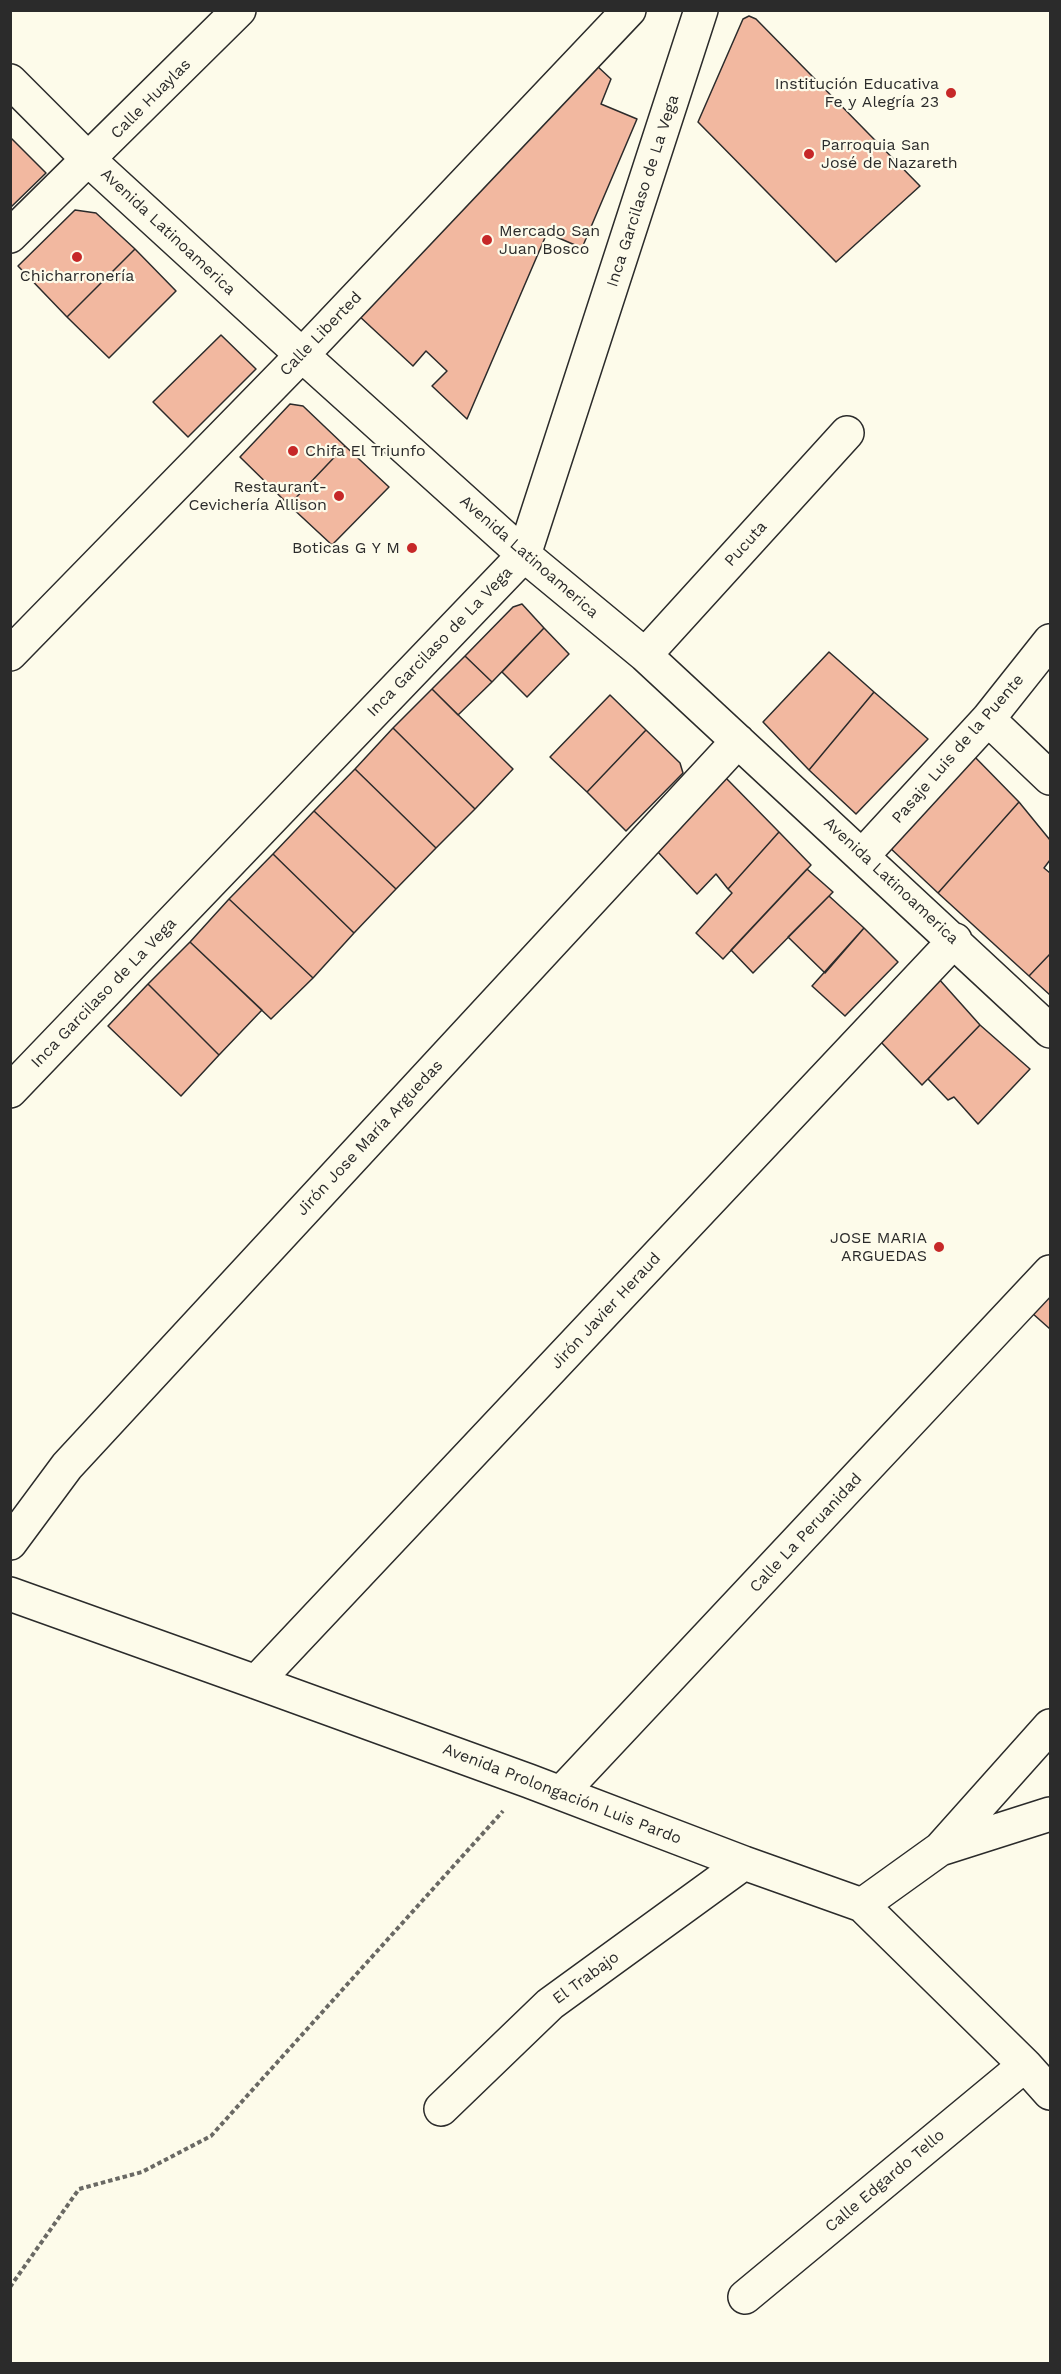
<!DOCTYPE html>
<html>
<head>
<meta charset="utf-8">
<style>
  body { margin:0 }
  #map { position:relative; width:1061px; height:2374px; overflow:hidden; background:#fdfbea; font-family:"Work Sans",sans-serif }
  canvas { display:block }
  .frame { position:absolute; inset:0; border:12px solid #2b2b2b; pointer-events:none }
</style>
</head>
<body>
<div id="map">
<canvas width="1061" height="2374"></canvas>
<div class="frame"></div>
</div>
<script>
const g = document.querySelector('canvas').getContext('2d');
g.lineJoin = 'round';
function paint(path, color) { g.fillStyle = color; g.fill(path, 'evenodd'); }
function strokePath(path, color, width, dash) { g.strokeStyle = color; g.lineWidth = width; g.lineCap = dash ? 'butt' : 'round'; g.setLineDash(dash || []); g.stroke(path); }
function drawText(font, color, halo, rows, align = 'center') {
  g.font = font + ' "Work Sans",sans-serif'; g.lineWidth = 4.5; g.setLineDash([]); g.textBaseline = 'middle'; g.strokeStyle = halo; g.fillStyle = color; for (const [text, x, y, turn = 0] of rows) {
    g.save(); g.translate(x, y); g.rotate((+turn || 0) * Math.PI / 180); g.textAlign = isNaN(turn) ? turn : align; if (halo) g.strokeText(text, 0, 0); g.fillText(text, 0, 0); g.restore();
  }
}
const building = new Path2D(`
  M 749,16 L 756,19 L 920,186 L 836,262 L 698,122 L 743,19 Z
  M 596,65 L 611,79 L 601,104 L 637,119 L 582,248 L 547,233 L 467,419 L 432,386 L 447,371 L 426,351 L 413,366 L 358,315 Z
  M 10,137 L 46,173 L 10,208 Z
  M 75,210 L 96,213 L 135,249 L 67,317 L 18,266 Z
  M 135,249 L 176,291 L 109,358 L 67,317 Z
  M 221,335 L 256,369 L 188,437 L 153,402 Z
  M 290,404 L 303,406 L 345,446 L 289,505 L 240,457 Z
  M 345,446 L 389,487 L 332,545 L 289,505 Z
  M 522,604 L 544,628 L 492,682 L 465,656 L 513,607 Z
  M 544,628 L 569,654 L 527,697 L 502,672 Z
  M 829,652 L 874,692 L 809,770 L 763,722 Z
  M 465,656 L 492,682 L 458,715 L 432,689 Z
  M 432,689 L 513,769 L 475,809 L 393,728 Z
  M 874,692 L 928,739 L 856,814 L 809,770 Z
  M 610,695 L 646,730 L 587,792 L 550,757 Z
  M 393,728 L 475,809 L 436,848 L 355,769 Z
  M 646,730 L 680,763 L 683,773 L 626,831 L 587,792 Z
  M 970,752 L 1019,802 L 938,893 L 888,846 Z
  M 355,769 L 436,848 L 396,889 L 314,811 Z
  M 724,776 L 779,832 L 728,889 L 716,874 L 697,894 L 657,851 Z
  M 1019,802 L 1050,840 L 1050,860 L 1044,868 L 1050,873 L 1050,954 L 1029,976 L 938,893 Z
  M 314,811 L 396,889 L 354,933 L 273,854 Z
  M 779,832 L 811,865 L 723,959 L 696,933 L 732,893 L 728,889 Z
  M 273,854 L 354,933 L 313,978 L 229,899 Z
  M 807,869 L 833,892 L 753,973 L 731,950 Z
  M 829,896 L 864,928 L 825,973 L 788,937 Z
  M 229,899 L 313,978 L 271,1019 L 190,942 Z
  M 864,928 L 898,962 L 845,1016 L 812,986 Z
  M 190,942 L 262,1010 L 219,1055 L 148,984 Z
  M 1050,954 L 1050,995 L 1029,976 Z
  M 938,978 L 980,1025 L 922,1085 L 879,1040 Z
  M 148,984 L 219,1055 L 181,1096 L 108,1026 Z
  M 980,1025 L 1030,1069 L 978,1124 L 954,1097 L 948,1100 L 928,1079 Z
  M 1050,1293 L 1050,1329 L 1032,1313 Z`);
const path = new Path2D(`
  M 10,2287 L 79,2189 L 142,2172 L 211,2136 L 503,1811`);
const minor = new Path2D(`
  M 10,81 L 89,160 L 302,355 L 524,555 L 645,655 L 1050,1031
  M 10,236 L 239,10
  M 10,654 L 302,355 L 629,10
  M 645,655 L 847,433
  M 988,719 L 1050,778
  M 863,855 L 988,719 L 1050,641
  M 10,1091 L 524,555 L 701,10
  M 10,1543 L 67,1466 L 738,741
  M 10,1594 L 256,1682 L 529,1781 L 744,1863 L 862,1905 L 1025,2065 L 1050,2093
  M 256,1682 L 955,940
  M 561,1793 L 1050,1272
  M 941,1848 L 1050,1726
  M 862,1905 L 940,1849 L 1050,1814
  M 441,2109 L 550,2004 L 744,1863
  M 745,2297 L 1025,2065`);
const markers = [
  [951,93,6,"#c62828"],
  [809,154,6,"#c62828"],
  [487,240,6,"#c62828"],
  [77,257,6,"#c62828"],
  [293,451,6,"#c62828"],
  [339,496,6,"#c62828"],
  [412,548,6,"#c62828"],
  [939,1247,6,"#c62828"]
];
const poiNames = [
  ["Institución Educativa",939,84],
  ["Fe y Alegría 23",939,102],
  ["Parroquia San",821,145,"left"],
  ["José de Nazareth",821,163,"left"],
  ["Mercado San",499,231,"left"],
  ["Juan Bosco",499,249,"left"],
  ["Chicharronería",77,276,"center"],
  ["Chifa El Triunfo",305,451,"left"],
  ["Restaurant-",327,487],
  ["Cevichería Allison",327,505],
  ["Boticas G Y M",400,548],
  ["JOSE MARIA",927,1238],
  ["ARGUEDAS",927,1256]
];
const streetNames = [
  ["Calle Huaylas",151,99,-45],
  ["Inca Garcilaso de La Vega",643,191,-72],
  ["Avenida Latinoamerica",168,232,43],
  ["Calle Liberted",321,334,-46],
  ["Pucuta",746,544,-48],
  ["Avenida Latinoamerica",529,557,41],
  ["Inca Garcilaso de La Vega",440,642,-46],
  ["Pasaje Luis de la Puente",958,749,-49],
  ["Avenida Latinoamerica",891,881,43],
  ["Inca Garcilaso de La Vega",104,993,-46],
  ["Jirón Jose María Arguedas",370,1138,-47],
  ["Jirón Javier Heraud",606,1311,-47],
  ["Calle La Peruanidad",806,1533,-47],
  ["Avenida Prolongación Luis Pardo",562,1794,21],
  ["El Trabajo",586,1978,-36],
  ["Calle Edgardo Tello",885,2181,-40]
];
paint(building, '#f2b8a0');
strokePath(building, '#2b2b2b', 1.5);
strokePath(minor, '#2b2b2b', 36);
strokePath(path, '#6a6964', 4, [4.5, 3]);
strokePath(minor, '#fdfbea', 33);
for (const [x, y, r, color] of markers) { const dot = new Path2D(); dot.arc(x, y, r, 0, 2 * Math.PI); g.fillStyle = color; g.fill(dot); strokePath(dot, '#fdfbea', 2); }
drawText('16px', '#2b2b2b', '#fdfbea', poiNames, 'right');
drawText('16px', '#2b2b2b', '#fdfbea', streetNames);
</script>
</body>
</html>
